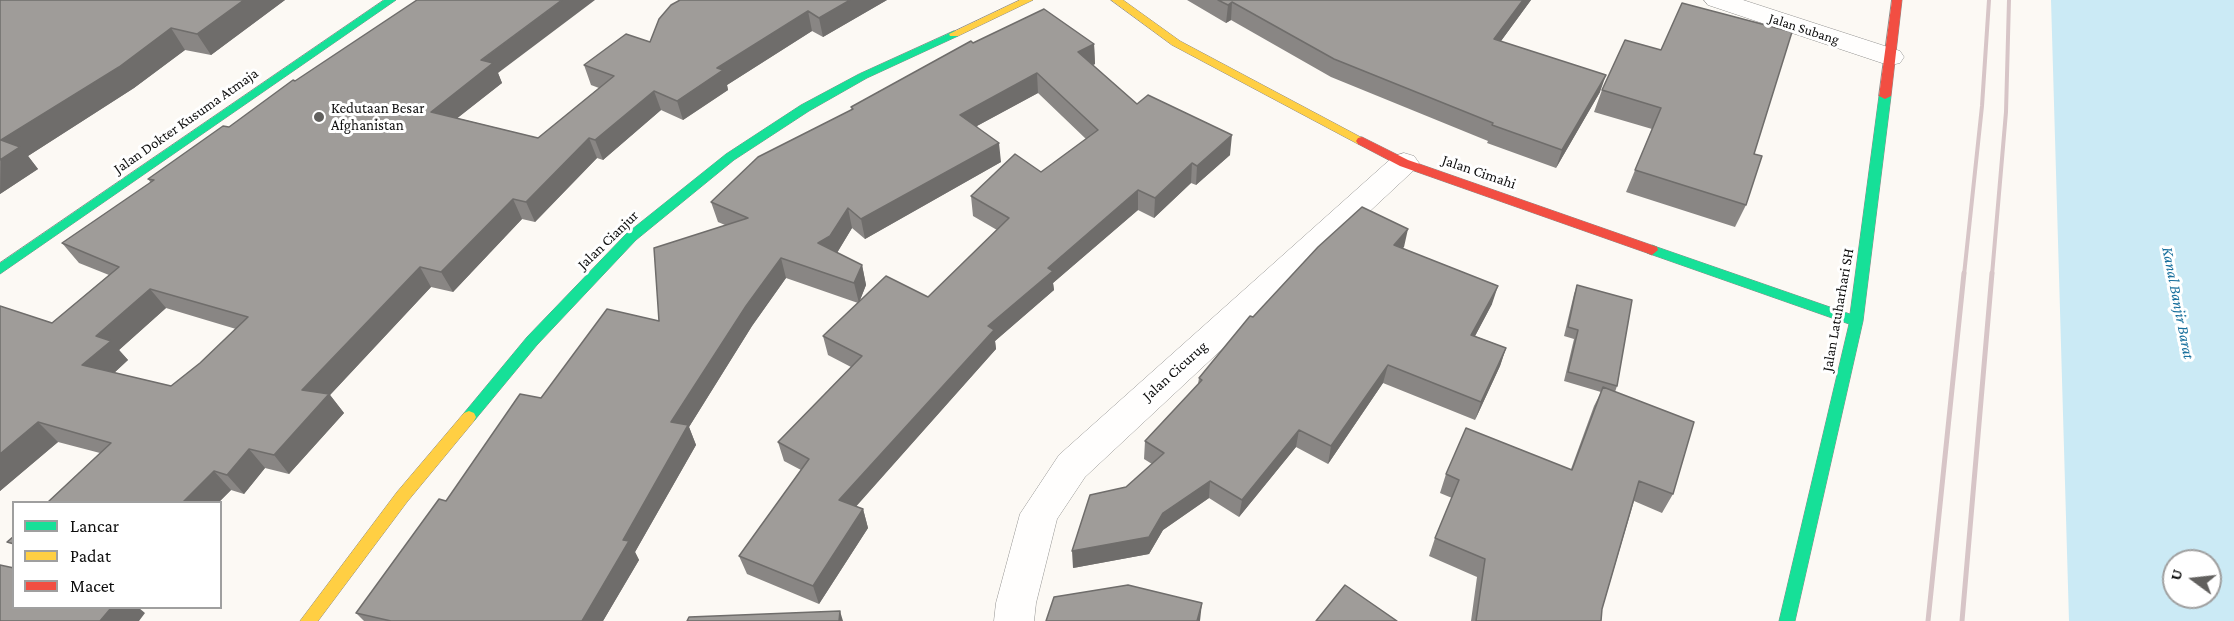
<!DOCTYPE html>
<html>
<head>
<meta charset="utf-8">
<style>
  body { margin:0 }
  #map { position:relative; width:2234px; height:621px; overflow:hidden; background:#fcf9f4; font-family:"Crimson Pro",serif }
  canvas { display:block }
  .legend { position:absolute; left:12px; top:501px; width:210px; height:108px; box-sizing:border-box; background:#fff; border:2px solid #9f9f9f; margin:0; padding:8px 10px; list-style:none; font-size:18px; color:#0e0e0e }
  .legend li { display:flex; align-items:center; gap:12px; height:30px }
  .legend b { width:30px; border:2px solid #9f9f9f }
  .north { position:absolute; left:2162px; top:549px; width:60px; height:60px; box-sizing:border-box; background:#fff; border:2px solid #9f9f9f; border-radius:50%; rotate:285deg; font-size:16px; font-weight:700; line-height:24px; text-align:center; color:#0e0e0e }
  .north::after { content:''; display:block; margin:auto; width:21px; height:27px; background:#61605e; clip-path:polygon(50% 0,100% 100%,50% 72%,0 100%) }
</style>
</head>
<body>
<div id="map">
<canvas width="2234" height="621"></canvas>
<ul class="legend">
<li><b style="height:8px;background:#16e098"></b>Lancar</li>
<li><b style="height:8px;background:#ffcf43"></b>Padat</li>
<li><b style="height:8px;background:#f24e42"></b>Macet</li>
</ul>
<div class="north">U</div>
</div>
<script>
const g = document.querySelector('canvas').getContext('2d');
g.lineJoin = 'round';
function paint(path, color) { g.fillStyle = color; g.fill(path, 'evenodd'); }
function strokePath(path, color, width, dash) { g.strokeStyle = color; g.lineWidth = width; g.lineCap = dash ? 'butt' : 'round'; g.setLineDash(dash || []); g.stroke(path); }
function drawText(font, color, halo, rows, align = 'center') {
  g.font = font + ' "Crimson Pro",serif'; g.lineWidth = 6; g.setLineDash([]); g.textBaseline = 'middle'; g.strokeStyle = halo; g.fillStyle = color; for (const [text, x, y, turn = 0] of rows) {
    g.save(); g.translate(x, y); g.rotate((+turn || 0) * Math.PI / 180); g.textAlign = isNaN(turn) ? turn : align; if (halo) g.strokeText(text, 0, 0); g.fillText(text, 0, 0); g.restore();
  }
}
const water = new Path2D(`
  M 2051,0 L 2234,0 L 2234,621 L 2069,621 ZM 2174,561 L 2210,561 L 2210,597 L 2174,597 Z`);
const street = new Path2D(`
  M 1704,0 L 1743,0 L 1900,51 L 1904,57 L 1900,63 L 1891,65 L 1882,63 L 1708,5 Z
  M 1404,153 L 1414,156 L 1419,163 L 1414,170 L 1085,477 L 1057,519 L 1036,603 L 1034,621 L 994,621 L 996,603 L 1020,514 L 1059,455 L 1394,156 Z`);
const fast = new Path2D(`
  M 384,0 L 396,0 L 0,274 L 0,263 Z
  M 954,31 L 958,32 L 958,36 L 867,78 L 809,111 L 734,160 L 636,240 L 537,345 L 474,421 L 464,421 L 462,417 L 464,413 L 527,337 L 626,234 L 726,154 L 801,105 L 859,74 Z
  M 1885,93 L 1891,96 L 1863,321 L 1795,621 L 1779,621 L 1849,324 L 1647,253 L 1646,250 L 1652,245 L 1657,247 L 1850,314 L 1879,96 Z`);
const slow = new Path2D(`
  M 1020,0 L 1033,0 L 958,36 L 950,36 L 949,34 Z
  M 1111,0 L 1123,0 L 1180,41 L 1368,141 L 1362,145 L 1358,144 L 1172,45 Z
  M 469,411 L 474,413 L 476,417 L 474,421 L 407,502 L 318,621 L 300,621 L 397,492 L 464,413 Z`);
const jam = new Path2D(`
  M 1892,0 L 1902,0 L 1891,96 L 1885,99 L 1879,96 Z
  M 1362,137 L 1408,160 L 1657,247 L 1658,250 L 1652,255 L 1647,253 L 1400,166 L 1358,144 L 1356,141 L 1358,138 Z`);
const railFar1 = new Path2D(`
  M 1964,275 L 1982,106 L 1989,0
  M 1992,275 L 2006,112 L 2009,0`);
const rail = new Path2D(`
  M 1928,621 L 1964,273
  M 1962,621 L 1992,273`);
const wall = new Path2D(`
  M 0,0 L 285,0 L 211,55 L 185,50 L 134,88 L 28,156 L 38,169 L 0,194 Z
  M 887,0 L 823,37 L 812,31 L 727,85 L 728,90 L 683,120 L 661,110 L 603,160 L 597,158 L 535,222 L 522,219 L 453,292 L 431,287 L 330,395 L 344,413 L 289,474 L 265,468 L 244,494 L 231,490 L 219,502 L 48,502 L 100,453 L 58,442 L 0,491 L 0,306 L 52,323 L 109,275 L 79,263 L 62,243 L 151,183 L 148,179 L 229,127 L 295,81 L 498,73 L 502,83 L 457,118 L 538,138 L 599,88 L 591,85 L 584,65 L 650,42 L 659,19 ZM 166,308 L 236,329 L 200,363 L 171,386 L 114,373 L 128,360 L 119,350 Z
  M 1187,0 L 1531,0 L 1501,41 L 1600,92 L 1556,168 L 1487,143 L 1488,141 L 1331,77 L 1231,20 L 1226,23 Z
  M 1625,40 L 1754,154 L 1746,205 L 1735,227 L 1626,192 L 1652,129 L 1594,112 L 1602,90 Z
  M 973,43 L 1094,44 L 1095,64 L 1093,65 L 1137,104 L 1230,155 L 1196,185 L 1191,183 L 1154,218 L 1138,210 L 1053,283 L 1054,290 L 995,341 L 996,349 L 856,506 L 863,509 L 868,528 L 819,604 L 747,574 L 739,556 L 801,470 L 784,461 L 778,442 L 851,367 L 828,355 L 823,336 L 858,303 L 786,278 L 752,326 L 689,427 L 696,445 L 635,552 L 639,560 L 603,621 L 364,621 L 356,613 L 446,501 L 541,398 L 659,321 L 725,225 L 718,222 L 711,202 L 852,109 L 851,107 ZM 1038,93 L 1086,139 L 1041,172 L 971,196 L 973,216 L 997,230 L 928,297 L 859,302 L 866,285 L 862,265 L 837,253 L 852,228 L 865,239 L 1001,162 L 977,126 Z
  M 1404,247 L 1402,248 L 1492,304 L 1475,336 L 1506,348 L 1500,366 L 1475,420 L 1383,383 L 1328,464 L 1296,447 L 1239,517 L 1209,498 L 1163,530 L 1149,554 L 1073,568 L 1126,487 L 1152,464 L 1144,459 L 1145,441 L 1198,384 L 1199,378 L 1253,317 Z
  M 1577,285 L 1617,386 L 1615,392 L 1673,494 L 1662,513 L 1634,501 L 1602,609 L 1601,621 L 1471,621 L 1477,577 L 1429,556 L 1435,538 L 1452,498 L 1440,493 L 1446,474 L 1571,469 L 1594,406 L 1601,392 L 1564,381 L 1574,339 L 1564,336 L 1574,294 Z`);
const shadedWall = new Path2D(`
  M 244,0 L 285,0 L 211,55 L 197,34 Z
  M 562,0 L 595,0 L 498,73 L 502,83 L 441,131 L 431,112 L 481,60 Z
  M 850,0 L 887,0 L 823,37 L 819,18 Z
  M 1523,0 L 1531,0 L 1490,56 L 1494,39 Z
  M 1232,2 L 1231,20 L 1226,23 L 1228,5 Z
  M 808,11 L 812,31 L 727,85 L 728,90 L 683,120 L 677,101 L 717,68 Z
  M 171,28 L 185,50 L 134,88 L 28,156 L 38,169 L 0,194 L 1,140 Z
  M 1094,44 L 1095,64 L 1079,71 L 1078,52 Z
  M 1037,73 L 1038,93 L 962,134 L 960,115 Z
  M 1606,75 L 1600,92 L 1556,168 L 1562,150 Z
  M 654,91 L 661,110 L 603,160 L 595,140 Z
  M 1232,135 L 1230,155 L 1196,185 L 1197,166 Z
  M 589,138 L 597,158 L 535,222 L 526,202 Z
  M 999,143 L 1001,162 L 865,239 L 861,219 Z
  M 1192,163 L 1191,183 L 1154,218 L 1155,198 Z
  M 1138,190 L 1138,210 L 1053,283 L 1054,290 L 995,341 L 996,349 L 845,519 L 839,500 L 988,326 L 1048,268 Z
  M 513,199 L 522,219 L 453,292 L 441,272 Z
  M 848,208 L 852,228 L 835,256 L 818,243 Z
  M 1408,229 L 1404,247 L 1389,263 L 1394,245 Z
  M 781,258 L 786,278 L 752,326 L 689,427 L 696,445 L 635,552 L 639,560 L 603,621 L 582,621 L 623,540 L 671,422 L 746,306 Z
  M 862,265 L 866,285 L 859,303 L 854,283 Z
  M 420,267 L 431,287 L 330,395 L 344,413 L 289,474 L 274,455 L 302,390 Z
  M 1498,286 L 1492,304 L 1466,353 L 1471,335 Z
  M 150,289 L 166,308 L 119,350 L 128,360 L 101,385 L 82,365 L 96,336 Z
  M 1506,348 L 1500,366 L 1475,420 L 1481,402 Z
  M 1388,365 L 1383,383 L 1328,464 L 1331,446 Z
  M 38,422 L 58,442 L 0,491 L 0,454 Z
  M 1299,430 L 1296,447 L 1239,517 L 1242,500 Z
  M 249,449 L 265,468 L 244,494 L 227,475 Z
  M 214,471 L 231,490 L 219,502 L 183,502 Z
  M 1210,481 L 1209,498 L 1163,530 L 1149,554 L 1073,568 L 1072,551 L 1163,513 Z
  M 863,509 L 868,528 L 819,604 L 813,586 Z
  M 1202,603 L 1200,621 L 1197,621 Z
  M 111,608 L 139,608 L 145,613 L 139,621 L 100,621 Z
  M 840,611 L 843,621 L 839,621 Z`);
const building = new Path2D(`
  M 0,0 L 244,0 L 197,34 L 171,28 L 119,67 L 1,140 L 20,147 L 0,160 Z
  M 417,0 L 562,0 L 481,60 L 493,63 L 431,112 L 538,138 L 614,76 L 584,65 L 626,34 L 650,42 L 659,19 L 671,5 L 680,0 L 850,0 L 819,18 L 808,11 L 717,68 L 723,70 L 677,101 L 654,91 L 595,140 L 589,138 L 526,202 L 513,199 L 441,272 L 420,267 L 302,390 L 329,394 L 274,455 L 249,449 L 227,475 L 214,471 L 183,502 L 48,502 L 111,443 L 38,422 L 0,454 L 0,306 L 52,323 L 119,267 L 62,243 L 154,180 L 148,179 L 223,126 L 229,127 L 293,80 L 295,81 ZM 150,289 L 248,317 L 200,363 L 171,386 L 82,365 L 111,341 L 96,336 Z
  M 1218,0 L 1523,0 L 1494,39 L 1606,75 L 1562,150 L 1492,125 L 1493,123 L 1334,59 L 1232,2 L 1228,5 Z
  M 1682,3 L 1792,32 L 1754,154 L 1762,156 L 1746,205 L 1635,170 L 1661,108 L 1602,90 L 1625,40 L 1661,50 Z
  M 1044,9 L 1094,44 L 1078,52 L 1137,104 L 1148,95 L 1232,135 L 1197,166 L 1192,163 L 1155,198 L 1138,190 L 1048,268 L 1053,271 L 988,326 L 994,330 L 839,500 L 863,509 L 813,586 L 739,556 L 809,459 L 778,442 L 862,356 L 823,336 L 886,276 L 928,297 L 1009,218 L 971,196 L 1015,154 L 1041,172 L 1098,130 L 1037,73 L 960,115 L 999,143 L 861,219 L 848,208 L 830,236 L 818,243 L 862,265 L 854,283 L 781,258 L 746,306 L 671,422 L 688,425 L 623,540 L 629,541 L 582,621 L 391,621 L 356,613 L 439,499 L 446,501 L 520,394 L 541,398 L 607,309 L 659,321 L 654,248 L 748,218 L 711,202 L 758,157 L 853,109 L 851,107 L 971,41 L 973,43 Z
  M 1362,207 L 1408,229 L 1394,245 L 1498,286 L 1471,335 L 1506,348 L 1481,402 L 1388,365 L 1331,446 L 1299,430 L 1242,500 L 1210,481 L 1163,513 L 1149,537 L 1072,551 L 1090,495 L 1126,487 L 1164,453 L 1145,441 L 1202,380 L 1199,378 L 1250,316 L 1253,317 L 1318,247 Z
  M 1577,285 L 1632,300 L 1617,386 L 1568,372 L 1578,330 L 1568,327 Z
  M 1603,387 L 1694,422 L 1673,494 L 1639,481 L 1602,609 L 1601,621 L 1476,621 L 1485,559 L 1435,538 L 1459,480 L 1446,474 L 1466,428 L 1572,470 Z
  M 14,536 L 14,544 L 7,542 Z
  M 0,565 L 14,568 L 14,608 L 111,608 L 100,621 L 0,621 Z
  M 1128,585 L 1202,603 L 1197,621 L 1046,621 L 1054,597 Z
  M 1345,585 L 1397,621 L 1316,621 Z
  M 840,611 L 839,621 L 687,621 L 689,617 Z`);
const markers = [
  [319,117,6,"#61605e"]
];
const farStreetnames = [
  ["Jalan Subang",1804,29,18]
];
const poiNames = [
  ["Kedutaan Besar",331,108],
  ["Afghanistan",331,125]
];
const streetNames = [
  ["Jalan Dokter Kusuma Atmaja",186,121,-35],
  ["Jalan Cimahi",1479,172,19],
  ["Jalan Cianjur",608,240,-44],
  ["Jalan Latuharhari SH",1838,310,-80],
  ["Jalan Cicurug",1175,371,-42]
];
const waterNames = [
  ["Kanal Banjir Barat",2178,303,79]
];
paint(water, '#cbeaf5');
strokePath(street, '#959492', 1);
strokePath(fast, '#8c8a88', 1);
strokePath(slow, '#8c8a88', 1);
strokePath(jam, '#8c8a88', 1);
paint(street, '#fffefd');
paint(fast, '#16e098');
paint(slow, '#ffcf43');
paint(jam, '#f24e42');
strokePath(railFar1, '#d7c5c7', 4);
strokePath(rail, '#d7c5c7', 5);
paint(wall, '#898684');
paint(shadedWall, '#6f6d6b');
paint(building, '#9f9c99');
strokePath(building, '#6f6d6b', 1.5);
for (const [x, y, r, color] of markers) { const dot = new Path2D(); dot.arc(x, y, r, 0, 2 * Math.PI); g.fillStyle = color; g.fill(dot); strokePath(dot, '#fff', 2); }
drawText('14px', '#0e0e0e', '#fff', farStreetnames);
drawText('15px', '#0e0e0e', '#fff', poiNames, 'left');
drawText('15px', '#0e0e0e', '#fff', streetNames);
drawText('italic 16px', '#1a709d', '#fff', waterNames);
</script>
</body>
</html>
